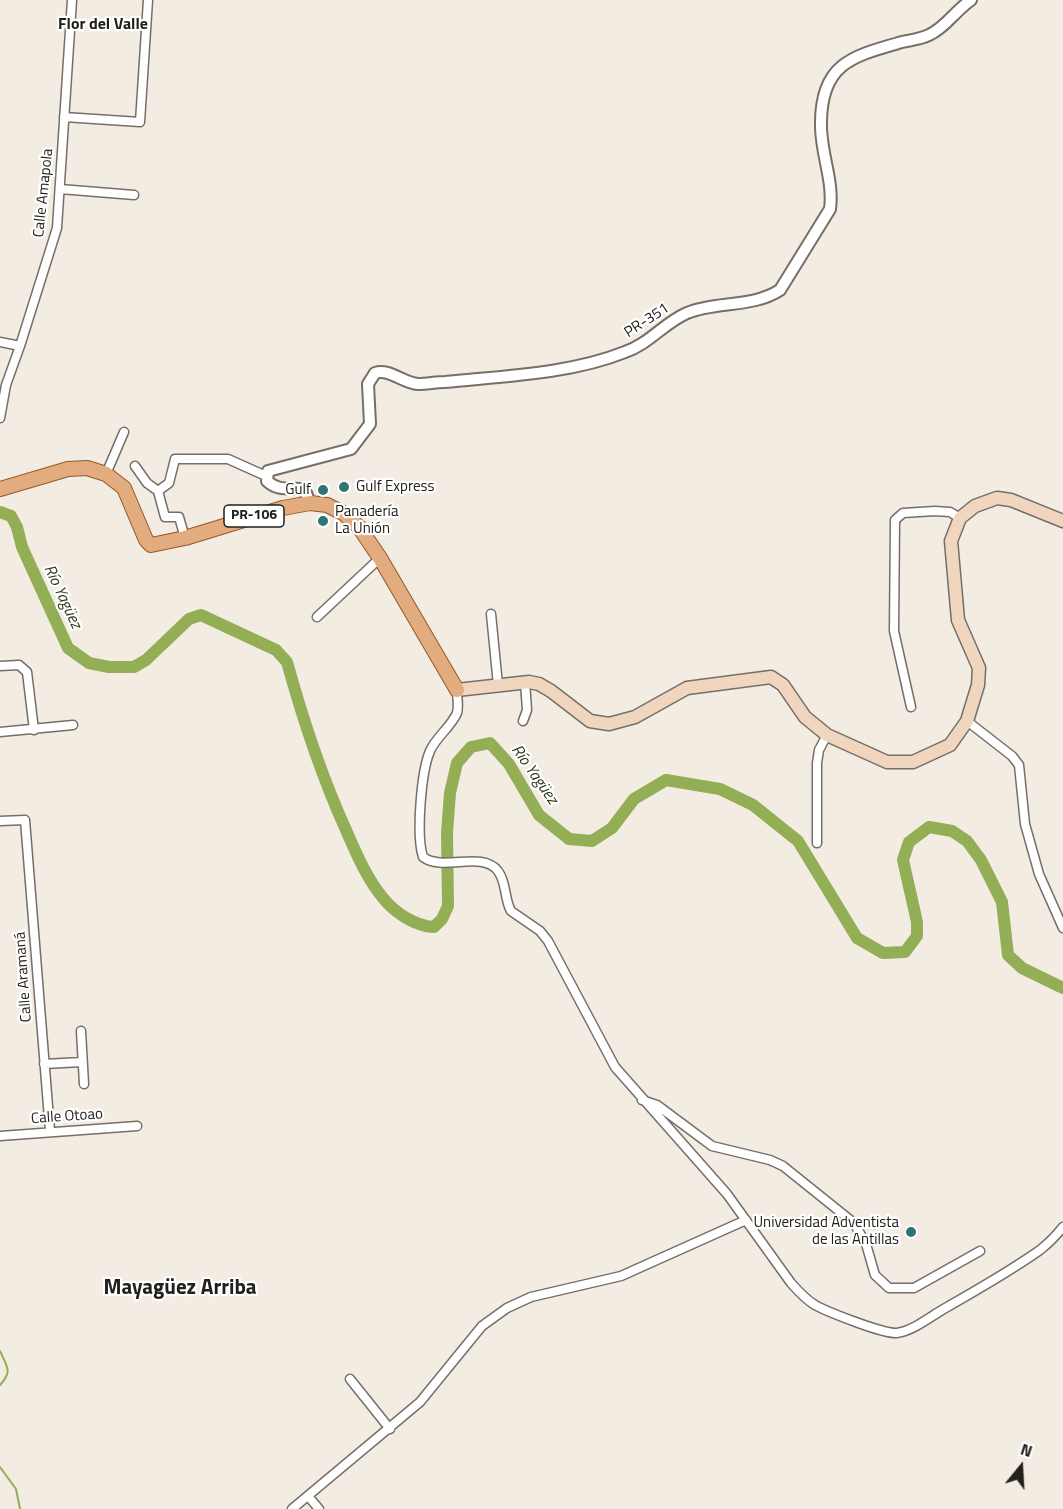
<!DOCTYPE html>
<html>
<head>
<meta charset="utf-8">
<style>
  body { margin:0 }
  #map { position:relative; width:1063px; height:1509px; overflow:hidden; background:#f2ece3; font-family:"Titillium Web",sans-serif }
  canvas { display:block }
  .north { position:absolute; left:991px; top:1437px; width:60px; height:60px; -webkit-text-stroke:4px #fff; paint-order:stroke; rotate:18deg; font-size:16px; font-weight:700; line-height:24px; text-align:center; color:#22201c }
  .north::after { content:''; display:block; margin:auto; width:21px; height:27px; background:#22201c; clip-path:polygon(50% 0,100% 100%,50% 72%,0 100%) }
</style>
</head>
<body>
<div id="map">
<canvas width="1063" height="1509"></canvas>
<div class="north">N</div>
</div>
<script>
const g = document.querySelector('canvas').getContext('2d');
g.lineJoin = 'round';
function strokePath(path, color, width, dash) { g.strokeStyle = color; g.lineWidth = width; g.lineCap = dash ? 'butt' : 'round'; g.setLineDash(dash || []); g.stroke(path); }
function drawText(font, color, halo, rows, align = 'center') {
  g.font = font + ' "Titillium Web",sans-serif'; g.lineWidth = 4.5; g.setLineDash([]); g.textBaseline = 'middle'; g.strokeStyle = halo; g.fillStyle = color; for (const [text, x, y, turn = 0] of rows) {
    g.save(); g.translate(x, y); g.rotate((+turn || 0) * Math.PI / 180); g.textAlign = isNaN(turn) ? turn : align; if (halo) g.strokeText(text, 0, 0); g.fillText(text, 0, 0); g.restore();
  }
}
const stream = new Path2D(`
  M 0,1351 C 7,1367 13,1371 0,1385
  M 0,1467 L 16,1489 L 20,1509`);
const river = new Path2D(`
  M 0,512 L 11,516 L 17,527 L 22,547 L 68,648 L 89,663 L 109,667 L 134,667 L 146,660 L 189,619 L 201,615 L 276,650 L 287,662 C 303,720 321,775 346,830 C 356,853 367,879 383,898 C 395,913 415,926 434,927 L 442,919 L 448,906 L 447,833 L 450,793 L 457,763 L 471,747 L 490,743 L 509,764 L 539,815 L 569,839 L 592,841 L 612,828 L 634,799 L 666,780 L 720,789 L 753,805 L 798,841 L 857,938 L 883,953 L 905,952 L 917,936 L 917,922 L 903,860 L 909,842 L 929,827 L 952,831 L 967,841 L 981,860 L 1002,902 L 1008,955 L 1022,968 L 1063,988`);
const minor = new Path2D(`
  M 64,117 L 140,122 L 148,0
  M 60,189 L 134,195
  M 0,342 L 20,346
  M 0,418 L 6,385 L 20,346 L 57,228 L 72,0
  M 135,466 L 147,483 L 158,491 L 165,517 L 179,517 L 185,538
  M 106,474 L 124,432
  M 158,491 L 169,483 L 175,459 L 228,459 L 266,476
  M 491,614 L 498,685
  M 317,617 L 380,558
  M 0,666 L 19,665 L 27,672 L 34,730
  M 457,690 C 457,697 459,707 457,713 C 451,727 436,737 430,751 C 421,772 416,836 423,857 C 443,872 482,850 498,871 C 507,883 504,899 511,911 L 540,931 L 548,941 L 615,1067 L 727,1194 L 791,1283 C 798,1291 805,1299 815,1305 C 828,1312 883,1334 897,1333 C 912,1331 929,1318 942,1310 C 975,1291 1009,1272 1040,1250 C 1049,1243 1056,1236 1063,1227
  M 911,707 L 894,631 L 895,520 L 903,513 L 935,511 L 950,512 L 960,518
  M 523,721 L 527,710 L 525,682
  M 967,721 L 1012,756 L 1019,765 L 1025,824 L 1039,874 L 1063,928
  M 0,732 L 73,725
  M 0,821 L 25,820 L 50,1131
  M 817,843 L 817,763 L 819,750 L 827,735
  M 81,1031 L 84,1084
  M 44,1064 L 82,1062
  M 642,1100 L 657,1105 L 712,1146 L 770,1160 L 783,1166 L 854,1223 L 866,1244 L 875,1275 L 889,1288 L 914,1288 L 980,1251
  M 0,1136 L 137,1126
  M 350,1379 L 390,1429
  M 308,1496 L 319,1509
  M 292,1509 L 420,1402 L 482,1326 L 507,1308 L 531,1297 L 621,1276 L 746,1220`);
const tertiary = new Path2D(`
  M 310,503 L 306,493 L 302,489 C 288,488 278,491 267,481 L 268,471 L 351,449 L 370,424 L 368,384 L 375,373 C 389,368 403,383 418,384 C 427,384 436,382 445,382 C 504,376 570,374 625,352 C 649,344 664,323 687,313 C 716,301 752,308 780,290 L 830,209 C 834,180 820,152 821,123 C 821,63 853,56 902,42 C 911,40 921,39 929,35 C 945,28 956,10 971,0`);
const secondary = new Path2D(`
  M 457,690 L 529,682 L 539,684 L 551,691 L 590,721 L 609,724 L 635,717 L 687,688 L 771,677 L 783,685 L 805,717 L 827,735 L 887,762 L 913,762 L 950,745 L 967,721 L 978,685 L 979,668 L 958,620 L 951,541 L 960,518 L 975,506 L 997,498 L 1011,500 L 1063,521`);
const primary = new Path2D(`
  M 0,489 L 68,469 L 87,468 L 106,474 L 124,488 L 146,540 L 151,545 L 185,538 L 283,508 L 310,503 L 327,505 L 343,513 L 359,527 L 380,558 L 457,690`);
const markers = [
  [344,487,6,"#2c7572"],
  [323,490,6,"#2c7572"],
  [323,521,6,"#2c7572"],
  [911,1232,6,"#2c7572"]
];
const shields = [
  [254,516,60]
];
const shieldNames = [
  ["PR-106",254,516]
];
const streetNames = [
  ["Calle Amapola",44,193,-84],
  ["PR-351",647,321,-33],
  ["Calle Aramaná",24,977,-94],
  ["Calle Otoao",67,1117,-4]
];
const poiNames = [
  ["Gulf Express",356,487],
  ["Gulf",311,490,"right"],
  ["Panadería",335,512],
  ["La Unión",335,529],
  ["Universidad Adventista",899,1223,"right"],
  ["de las Antillas",899,1240,"right"]
];
const neighbourhoodNames = [
  ["Flor del Valle",103,25]
];
const waterNames = [
  ["Río Yagüez",62,597,65],
  ["Río Yagüez",534,775,55]
];
const districtNames = [
  ["Mayagüez Arriba",180,1289]
];
strokePath(stream, '#93ae54', 2);
strokePath(river, '#93ae54', 12);
strokePath(minor, '#756f67', 11);
strokePath(tertiary, '#756f67', 14);
strokePath(secondary, '#756f67', 15);
strokePath(primary, '#935725', 16);
strokePath(minor, '#fff', 8);
strokePath(tertiary, '#fff', 10);
strokePath(secondary, '#f1d6bf', 12);
strokePath(primary, '#e3ac7f', 14);
for (const [x, y, r, color] of markers) { const dot = new Path2D(); dot.arc(x, y, r, 0, 2 * Math.PI); g.fillStyle = color; g.fill(dot); strokePath(dot, '#fff', 2); }
for (const [x, y, w] of shields) { const box = new Path2D(); box.roundRect(x - w / 2, y - 11, w, 22, 4.5); g.fillStyle = '#fff'; g.fill(box); strokePath(box, '#22201c', 1.5); }
drawText('bold 14px', '#22201c', null, shieldNames);
drawText('15px', '#22201c', '#fff', streetNames);
drawText('15px', '#22201c', '#fff', poiNames, 'left');
drawText('bold 16px', '#22201c', '#fff', neighbourhoodNames);
drawText('italic 16px', '#2d3812', '#fff', waterNames);
drawText('bold 21px', '#22201c', '#fff', districtNames);
</script>
</body>
</html>
